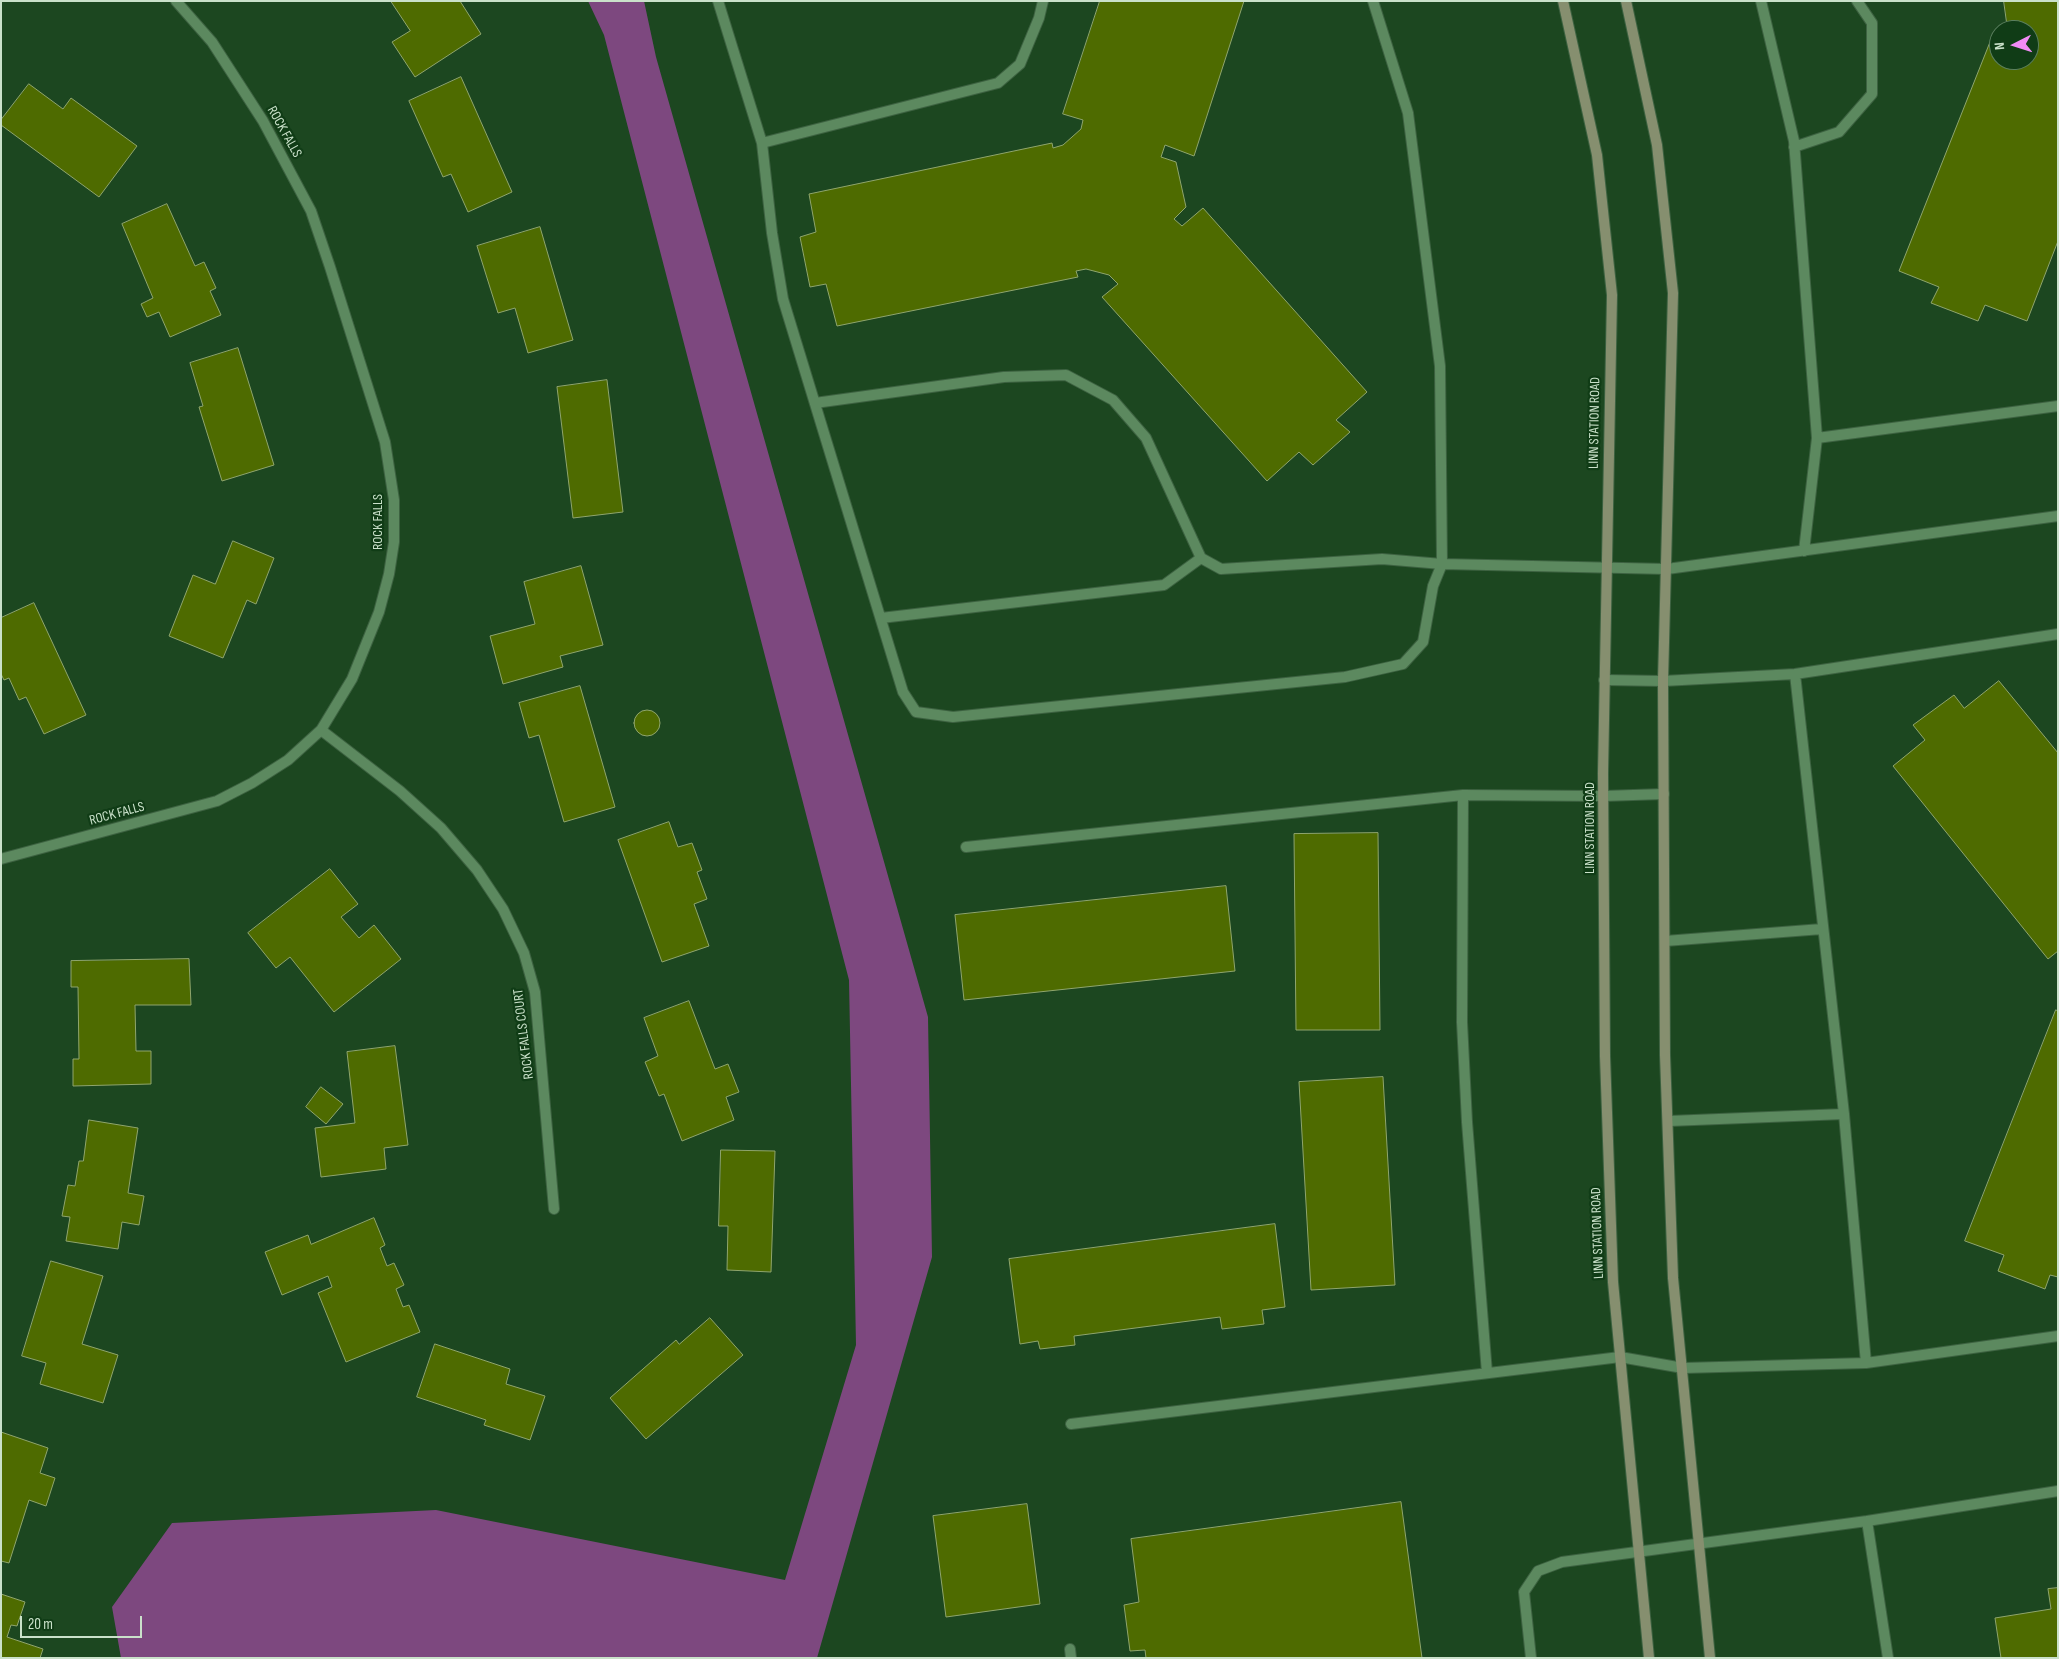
<!DOCTYPE html>
<html>
<head>
<meta charset="utf-8">
<style>
  body { margin:0 }
  #map { position:relative; width:2059px; height:1659px; overflow:hidden; background:#1c4720; font-family:"Sofia Sans Condensed",sans-serif }
  canvas { display:block }
  .frame { position:absolute; inset:0; border:2px solid #cae1ca; pointer-events:none }
  .north { position:absolute; left:1989px; top:20px; width:50px; height:50px; box-sizing:border-box; background:#103c16; border:1px solid #5a7e5e; border-radius:50%; rotate:265deg; font-size:14px; font-weight:700; line-height:20px; text-align:center; color:#cae1ca }
  .north::after { content:''; display:block; margin:auto; width:18px; height:22px; background:#f18bf5; clip-path:polygon(50% 0,100% 100%,50% 72%,0 100%) }
  .scale { position:absolute; left:20px; top:1616px; width:122px; height:22px; box-sizing:border-box; border:2px solid #cae1ca; border-top:0; padding-left:6px; font-size:15px; line-height:18px; white-space:nowrap; color:#cae1ca; -webkit-text-stroke:4px #103c16; paint-order:stroke }
</style>
</head>
<body>
<div id="map">
<canvas width="2059" height="1659"></canvas>
<div class="frame"></div>
<div class="north">N</div>
<div class="scale">20 m</div>
</div>
<script>
const g = document.querySelector('canvas').getContext('2d');
g.lineJoin = 'round';
function paint(path, color) { g.fillStyle = color; g.fill(path, 'evenodd'); }
function strokePath(path, color, width, dash) { g.strokeStyle = color; g.lineWidth = width; g.lineCap = dash ? 'butt' : 'round'; g.setLineDash(dash || []); g.stroke(path); }
function drawText(font, color, halo, rows, align = 'center') {
  g.font = font + ' "Sofia Sans Condensed",sans-serif'; g.lineWidth = 4.5; g.setLineDash([]); g.textBaseline = 'middle'; g.strokeStyle = halo; g.fillStyle = color; for (const [text, x, y, turn = 0] of rows) {
    g.save(); g.translate(x, y); g.rotate((+turn || 0) * Math.PI / 180); g.textAlign = isNaN(turn) ? turn : align; if (halo) g.strokeText(text, 0, 0); g.fillText(text, 0, 0); g.restore();
  }
}
const green = new Path2D(`
  M 588,1 L 644,1 L 656,57 L 928,1017 L 932,1257 L 817,1658 L 121,1658 L 112,1607 L 172,1523 L 436,1510 L 785,1580 L 856,1345 L 849,980 L 604,35 Z`);
const building = new Path2D(`
  M 391,1 L 460,1 L 481,34 L 415,77 L 392,42 L 410,31 Z
  M 1100,1 L 1244,1 L 1194,156 L 1165,145 L 1161,157 L 1176,162 L 1186,207 L 1174,219 L 1182,226 L 1203,208 L 1367,392 L 1336,420 L 1350,432 L 1313,465 L 1299,452 L 1267,481 L 1102,297 L 1118,284 L 1109,275 L 1086,269 L 1076,271 L 1078,277 L 837,326 L 826,284 L 810,287 L 800,237 L 816,232 L 809,194 L 1052,143 L 1053,148 L 1063,145 L 1081,129 L 1083,120 L 1063,114 Z
  M 2004,1 L 2058,1 L 2058,241 L 2027,321 L 1985,305 L 1978,321 L 1931,303 L 1939,287 L 1899,271 L 1990,42 L 1999,45 L 1999,60 L 2029,60 L 2029,30 L 2008,30 Z
  M 461,77 L 512,192 L 468,212 L 451,174 L 443,177 L 409,101 Z
  M 29,84 L 63,109 L 71,98 L 137,146 L 99,197 L 1,125 L 1,120 Z
  M 167,204 L 195,266 L 204,262 L 216,288 L 210,291 L 221,315 L 170,337 L 159,312 L 147,317 L 141,304 L 153,298 L 122,224 Z
  M 540,227 L 573,340 L 528,353 L 515,308 L 498,313 L 477,246 Z
  M 238,348 L 274,465 L 222,481 L 199,407 L 203,406 L 190,363 Z
  M 607,380 L 623,512 L 573,518 L 557,387 Z
  M 233,541 L 274,558 L 256,604 L 247,600 L 223,658 L 169,636 L 193,575 L 215,584 Z
  M 581,566 L 603,645 L 560,656 L 563,667 L 503,684 L 490,636 L 535,624 L 524,582 Z
  M 34,603 L 86,715 L 44,734 L 26,697 L 19,700 L 9,678 L 4,680 L 1,674 L 1,618 Z
  M 1999,681 L 2058,753 L 2058,951 L 2048,959 L 1893,766 L 1925,740 L 1913,725 L 1954,695 L 1964,708 Z
  M 580,686 L 615,807 L 564,822 L 539,735 L 529,738 L 519,703 Z
  M634 723a13 13 0 1 1 26 0a13 13 0 1 1-26 0Z
  M 669,822 L 678,847 L 692,843 L 702,870 L 697,872 L 707,899 L 694,904 L 709,946 L 662,962 L 618,840 Z
  M 1378,833 L 1380,1030 L 1296,1030 L 1294,834 Z
  M 330,869 L 358,904 L 341,917 L 359,938 L 374,925 L 401,959 L 334,1012 L 290,957 L 276,968 L 248,933 Z
  M 1226,886 L 1235,971 L 964,1000 L 955,915 Z
  M 189,959 L 191,1005 L 135,1005 L 136,1051 L 151,1051 L 151,1084 L 73,1086 L 73,1059 L 79,1059 L 78,987 L 71,987 L 71,961 Z
  M 689,1001 L 715,1069 L 728,1064 L 739,1092 L 726,1097 L 734,1120 L 682,1141 L 664,1094 L 659,1096 L 645,1062 L 658,1056 L 644,1018 Z
  M 2056,1010 L 2058,1011 L 2058,1277 L 2050,1275 L 2045,1289 L 1998,1271 L 2004,1255 L 1965,1241 Z
  M 395,1046 L 408,1145 L 384,1148 L 386,1169 L 321,1177 L 315,1128 L 355,1123 L 347,1052 Z
  M 1383,1077 L 1395,1285 L 1311,1290 L 1299,1082 Z
  M 321,1087 L 343,1104 L 326,1124 L 306,1107 Z
  M 89,1120 L 138,1128 L 128,1193 L 144,1196 L 139,1225 L 122,1222 L 118,1249 L 66,1241 L 70,1217 L 62,1216 L 68,1185 L 75,1186 L 79,1161 L 83,1161 Z
  M 721,1150 L 775,1151 L 771,1272 L 727,1270 L 728,1226 L 719,1226 Z
  M 374,1218 L 385,1245 L 380,1248 L 387,1266 L 394,1263 L 404,1285 L 396,1289 L 403,1307 L 409,1305 L 420,1332 L 346,1362 L 318,1293 L 332,1287 L 328,1276 L 282,1295 L 265,1252 L 308,1235 L 311,1244 Z
  M 1275,1224 L 1285,1307 L 1262,1310 L 1264,1324 L 1222,1329 L 1220,1317 L 1074,1336 L 1075,1345 L 1040,1349 L 1038,1341 L 1020,1344 L 1009,1259 Z
  M 51,1261 L 103,1276 L 82,1344 L 118,1355 L 103,1403 L 40,1384 L 46,1363 L 22,1356 Z
  M 710,1318 L 743,1355 L 646,1439 L 610,1398 L 676,1340 L 679,1344 Z
  M 435,1344 L 510,1369 L 506,1384 L 545,1396 L 530,1440 L 484,1425 L 486,1420 L 417,1397 Z
  M 1,1432 L 48,1448 L 40,1473 L 55,1478 L 46,1506 L 29,1500 L 9,1563 L 1,1561 Z
  M 1401,1502 L 1422,1658 L 1146,1658 L 1145,1650 L 1130,1651 L 1124,1605 L 1139,1602 L 1131,1539 Z
  M 1027,1504 L 1040,1604 L 946,1617 L 933,1516 Z
  M 2058,1588 L 2058,1658 L 2001,1658 L 1995,1618 L 2051,1609 L 2048,1589 Z
  M 1,1594 L 25,1602 L 17,1626 L 11,1625 L 7,1637 L 43,1649 L 40,1658 L 1,1658 Z`);
const lane = new Path2D(`
  M 718,1 L 762,143 L 772,233 L 783,299 L 903,692 L 916,712 L 953,717 L 1345,677 L 1403,664 L 1423,642 L 1433,586 L 1442,564 L 1440,366 L 1408,113 L 1373,1
  M 1761,1 L 1794,141 L 1817,438 L 1804,551
  M 762,143 L 998,83 L 1020,64 L 1039,18 L 1043,1
  M 1794,147 L 1839,132 L 1872,94 L 1872,23 L 1857,1
  M 815,403 L 1004,377 L 1066,375 L 1113,400 L 1146,438 L 1201,558 L 1221,569 L 1382,559 L 1442,564 L 1667,569 L 2058,516
  M 1817,438 L 2058,406
  M 881,618 L 1164,585 L 1201,558
  M 1795,674 L 1844,1114 L 1866,1363
  M 1604,680 L 1663,681 L 1795,674 L 2058,634
  M 1463,795 L 1462,1022 L 1467,1122 L 1487,1373
  M 966,847 L 1463,795 L 1603,796 L 1664,794
  M 1665,941 L 1822,929
  M 1669,1121 L 1844,1114
  M 1071,1424 L 1620,1357 L 1683,1368 L 1866,1363 L 2058,1336
  M 1070,1649 L 1071,1658
  M 1531,1658 L 1524,1592 L 1538,1571 L 1562,1562 L 1867,1521
  M 1888,1658 L 1867,1521 L 2058,1491`);
const street = new Path2D(`
  M 321,730 L 400,791 L 441,828 L 477,870 L 503,909 L 524,953 L 535,992 L 554,1209
  M 1,859 L 217,801 L 252,783 L 288,760 L 321,730 L 352,679 L 379,612 L 389,574 L 394,542 L 394,500 L 385,442 L 330,267 L 311,211 L 263,121 L 212,42 L 176,1`);
const secondary = new Path2D(`
  M 1563,1 L 1597,155 L 1612,295 L 1603,773 L 1605,1056 L 1613,1282 L 1649,1658
  M 1626,1 L 1657,145 L 1673,293 L 1663,681 L 1665,1055 L 1673,1278 L 1710,1658`);
const streetNames = [
  ["ROCK FALLS",284,132,61],
  ["LINN STATION ROAD",1595,423,-89],
  ["ROCK FALLS",378,522,-90],
  ["ROCK FALLS",117,814,-15],
  ["LINN STATION ROAD",1590,828,-90],
  ["ROCK FALLS COURT",524,1034,-97],
  ["LINN STATION ROAD",1598,1233,-92]
];
paint(green, '#7d487f');
paint(building, '#4e6b00');
strokePath(building, '#8fa56d', 1);
strokePath(lane, '#3d6241', 12);
strokePath(street, '#3d6241', 12);
strokePath(secondary, '#3d6241', 12);
strokePath(lane, '#5c895f', 10);
strokePath(street, '#5c895f', 10);
strokePath(secondary, '#868f6f', 10);
drawText('14px', '#cae1ca', '#103c16', streetNames);
</script>
</body>
</html>
